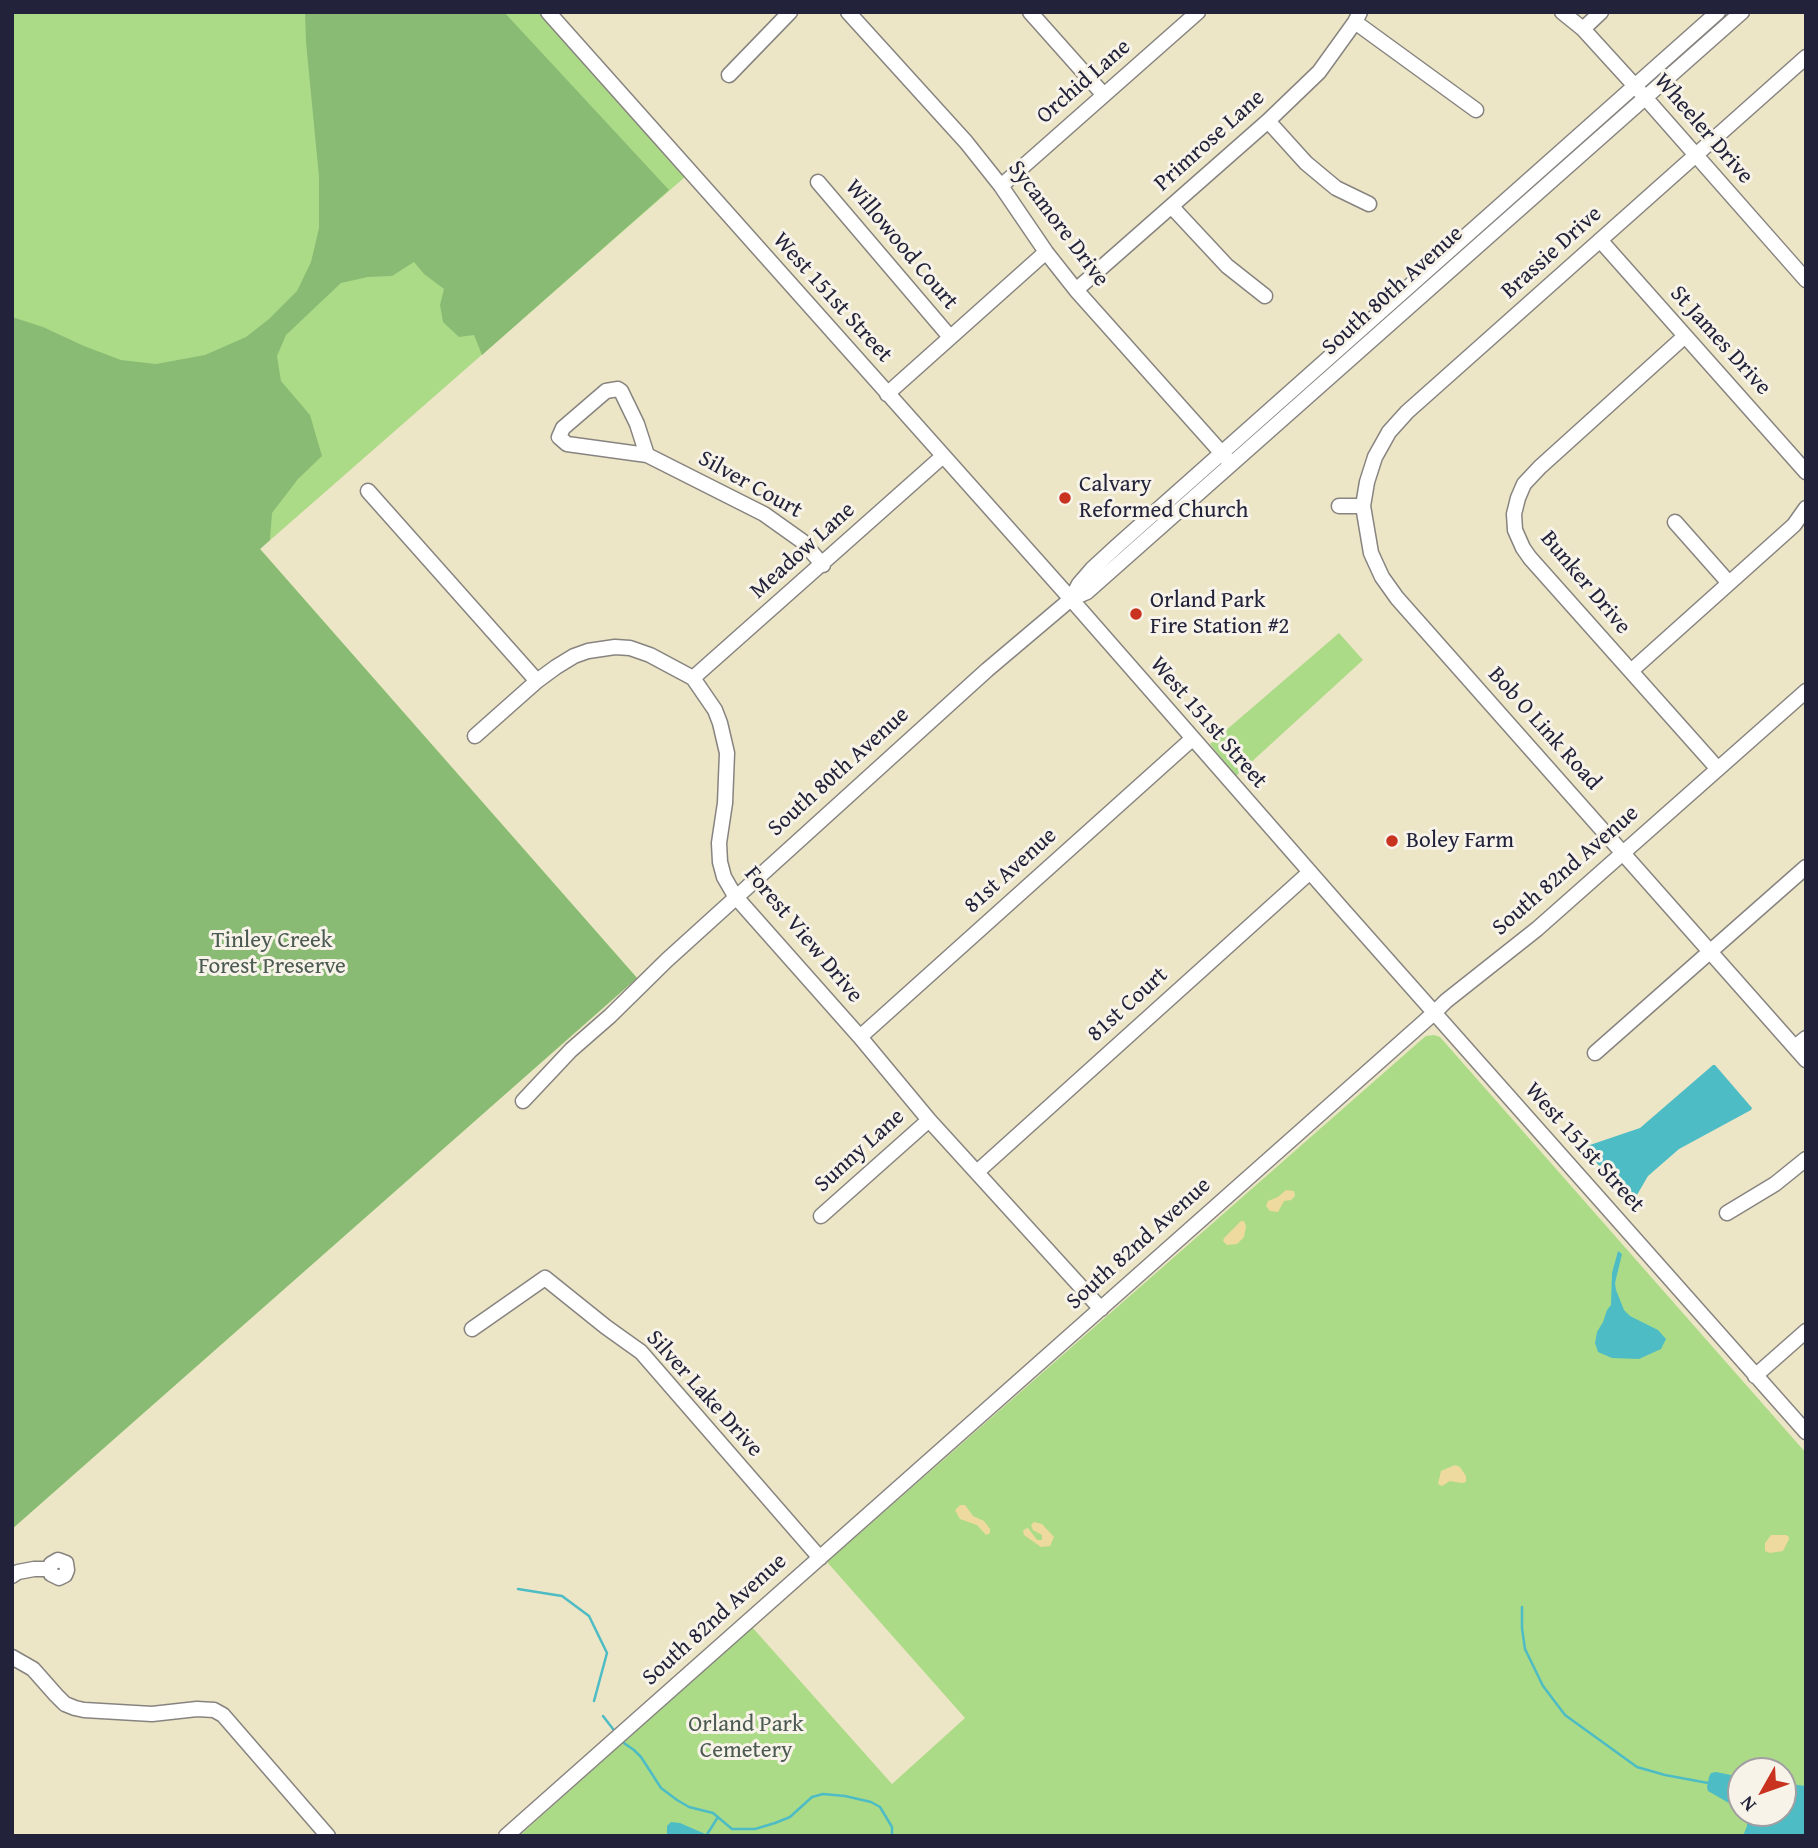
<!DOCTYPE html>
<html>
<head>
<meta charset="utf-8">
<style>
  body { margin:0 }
  #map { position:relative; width:1818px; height:1848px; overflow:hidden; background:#ece5c6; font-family:"Gentium Book Plus",serif }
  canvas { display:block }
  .frame { position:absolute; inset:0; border:14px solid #22223b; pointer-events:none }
  .north { position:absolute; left:1727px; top:1757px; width:70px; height:70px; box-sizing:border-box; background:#f7f3e8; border:2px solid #a29fa3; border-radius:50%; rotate:230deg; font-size:19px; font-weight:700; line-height:28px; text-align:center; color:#22223b }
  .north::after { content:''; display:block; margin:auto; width:24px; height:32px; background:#c8321e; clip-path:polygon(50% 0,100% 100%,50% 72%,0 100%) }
</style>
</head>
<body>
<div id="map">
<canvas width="1818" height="1848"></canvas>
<div class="frame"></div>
<div class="north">N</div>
</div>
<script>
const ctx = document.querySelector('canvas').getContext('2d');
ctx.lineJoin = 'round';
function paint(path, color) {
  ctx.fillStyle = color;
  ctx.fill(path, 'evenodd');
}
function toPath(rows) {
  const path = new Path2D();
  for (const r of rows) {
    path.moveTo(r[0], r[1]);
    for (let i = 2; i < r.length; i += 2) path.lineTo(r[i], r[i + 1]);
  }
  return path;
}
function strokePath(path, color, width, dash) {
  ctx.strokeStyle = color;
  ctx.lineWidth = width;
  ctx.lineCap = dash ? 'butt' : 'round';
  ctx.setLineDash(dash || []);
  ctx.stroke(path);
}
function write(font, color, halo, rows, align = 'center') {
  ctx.font = font + ' "Gentium Book Plus",serif';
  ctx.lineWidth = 6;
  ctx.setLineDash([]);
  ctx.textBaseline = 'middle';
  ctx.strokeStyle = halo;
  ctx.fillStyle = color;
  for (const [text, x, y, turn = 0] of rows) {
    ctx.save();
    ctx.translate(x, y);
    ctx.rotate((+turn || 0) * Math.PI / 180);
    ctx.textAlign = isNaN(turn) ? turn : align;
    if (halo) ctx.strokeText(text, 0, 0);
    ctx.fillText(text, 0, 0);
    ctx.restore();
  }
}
const green = toPath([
  [12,12,539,12,685,177,260,549,637,978,12,1529],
  [1339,633,1363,660,1236,776,1210,744],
  [1434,1035,1440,1037,1806,1453,1806,1836,519,1836,752,1627,892,1784,965,1718,827,1562,1420,1041,1426,1036],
  [1741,1771,1783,1771,1783,1813,1741,1813]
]);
const forest = toPath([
  [305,12,504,12,669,190,482,355,474,335,459,337,443,322,440,305,444,289,424,274,414,262,392,276,368,277,341,283,286,335,277,356,281,381,310,415,322,456,298,479,272,513,270,540,260,549,637,978,12,1529,12,317,43,327,84,346,121,360,156,364,205,355,246,337,269,319,297,291,311,262,319,228,319,177,306,42]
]);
const sand = toPath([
  [1286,1190,1294,1191,1295,1196,1291,1200,1284,1201,1278,1212,1270,1211,1266,1206,1268,1201,1278,1197],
  [1241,1221,1244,1221,1246,1226,1244,1237,1237,1244,1227,1245,1223,1241,1224,1238],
  [1455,1465,1460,1467,1466,1476,1466,1482,1462,1483,1450,1481,1442,1486,1438,1484,1441,1471],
  [960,1505,965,1505,973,1516,984,1521,990,1529,990,1533,986,1535,977,1525,960,1519,955,1510],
  [1034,1522,1042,1524,1054,1537,1050,1546,1041,1547,1024,1535,1023,1530,1028,1528,1037,1540,1042,1540,1042,1535,1033,1530,1031,1525],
  [1771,1535,1786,1535,1789,1537,1789,1539,1783,1551,1770,1553,1765,1551,1765,1543]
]);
const water = toPath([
  [1713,1065,1715,1065,1752,1108,1751,1110,1679,1149,1648,1176,1634,1200,1631,1201,1584,1149,1584,1147,1640,1128],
  [1618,1251,1622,1254,1615,1283,1616,1290,1624,1310,1630,1316,1658,1330,1666,1339,1661,1349,1639,1359,1612,1358,1598,1352,1595,1343,1597,1332,1603,1322,1607,1310,1611,1305,1612,1273],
  [1716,1772,1741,1777,1741,1810,1708,1791,1707,1787,1709,1777,1711,1773],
  [1783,1783,1806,1786,1806,1836,1743,1836,1747,1826,1747,1820,1744,1813,1783,1813],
  [671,1822,680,1823,710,1836,667,1836,667,1826]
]);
const stream = toPath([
  [518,1589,562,1596,589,1616,607,1653,594,1701],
  [1522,1607,1522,1628,1525,1649,1543,1686,1565,1715,1637,1767,1665,1775,1708,1783],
  [603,1716,613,1729],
  [621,1741,634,1750,641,1757,661,1788,677,1800,689,1807,713,1813,732,1829,755,1829,775,1823,790,1817,812,1797,823,1794,845,1796,871,1802,880,1807,892,1827,892,1836],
  [706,1836,718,1817]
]);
const minor = toPath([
  [548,12,1071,599,1345,912,1806,1432],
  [848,12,966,142,1001,186,1046,252,1076,290,1227,459],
  [1030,12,1103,94],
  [1562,12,1583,29,1635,86,1806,280],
  [1355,22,1476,110],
  [1583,29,1601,12],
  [1806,57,1407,412,1389,432,1375,457,1367,482,1363,506,1371,553,1382,577,1397,598,1806,1060],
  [729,75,790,12],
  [1268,121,1306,163,1336,188,1369,204],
  [818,182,950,337],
  [1001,186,1198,12],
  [1172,207,1227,266,1265,296],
  [1600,240,1806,472],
  [1076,290,1268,121,1319,72,1355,22,1360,12],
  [1685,336,1540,467,1524,484,1518,498,1514,514,1515,530,1523,548,1530,558,1718,769],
  [887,394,1046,252],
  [647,455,567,444,559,437,563,428,606,391,618,389,621,391,637,424,647,455,764,514,802,541,823,565],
  [368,491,537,681,556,667,574,656,588,651,615,647,630,648,650,655,693,678,715,710,720,723,727,753,725,803,719,843,720,862,724,877,735,896,860,1037,929,1120,1101,1309],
  [1339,506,1363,506],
  [1675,522,1729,583],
  [1071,599,1079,584,1092,569,1117,546,1718,12],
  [1631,671,1794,525,1806,508],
  [693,678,943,456],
  [475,736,537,681],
  [860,1037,1192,739],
  [1795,1047,1806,1038],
  [1595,1053,1806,867],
  [523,1101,571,1050,610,1016,667,960,987,670,1071,599,1087,592,1742,12],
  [977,1172,1310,872],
  [1727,1213,1775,1184,1806,1159],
  [821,1216,929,1120],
  [472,1329,545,1278,606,1327,641,1352,820,1558],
  [1755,1376,1806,1331],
  [12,1576,18,1572,34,1569,50,1569,51,1564,58,1560,66,1563,67,1570,65,1575,59,1578,51,1574,50,1569],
  [12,1657,33,1669,56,1695,65,1704,75,1708,84,1710,152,1714,197,1709,214,1710,223,1715,328,1836],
  [506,1836,1434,1013,1446,1001,1537,929,1806,691]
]);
const markers = [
  [1065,498,7,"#c8321e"],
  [1136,614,7,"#c8321e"],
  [1392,841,7,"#c8321e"]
];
const streetNames = [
  ["Orchid Lane",1084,82,-41],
  ["Wheeler Drive",1703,129,49],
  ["Primrose Lane",1210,141,-42],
  ["Sycamore Drive",1058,224,53],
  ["Willowood Court",901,245,50],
  ["Brassie Drive",1552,253,-42],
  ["South 80th Avenue",1393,291,-42],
  ["West 151st Street",832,298,48],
  ["St James Drive",1720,341,48],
  ["Silver Court",750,485,29],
  ["Meadow Lane",803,551,-42],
  ["Bunker Drive",1585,583,50],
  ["West 151st Street",1208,723,49],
  ["Bob O Link Road",1544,729,48],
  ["South 80th Avenue",839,772,-42],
  ["81st Avenue",1011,871,-42],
  ["South 82nd Avenue",1566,871,-41],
  ["Forest View Drive",803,935,50],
  ["81st Court",1128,1005,-42],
  ["West 151st Street",1584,1148,48],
  ["Sunny Lane",860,1151,-42],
  ["South 82nd Avenue",1139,1244,-42],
  ["Silver Lake Drive",704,1394,48],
  ["South 82nd Avenue",715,1620,-42]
];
const poiNames = [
  ["Calvary",1079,485],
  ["Reformed Church",1079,511],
  ["Orland Park",1150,601],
  ["Fire Station #2",1150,627],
  ["Boley Farm",1406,841]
];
const parkNames = [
  ["Tinley Creek",272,941],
  ["Forest Preserve",272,967],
  ["Orland Park",746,1725],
  ["Cemetery",746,1751]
];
paint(green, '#acdb88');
paint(forest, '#89bb74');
paint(sand, '#eeda9e');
paint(water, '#4dbcc4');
strokePath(stream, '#4dbcc4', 2.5);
strokePath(minor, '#878480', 17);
strokePath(minor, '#fff', 14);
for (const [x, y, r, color] of markers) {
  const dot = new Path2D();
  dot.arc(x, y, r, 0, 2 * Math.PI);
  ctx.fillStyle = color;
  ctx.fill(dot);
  strokePath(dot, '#f7f3e8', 2.5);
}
write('23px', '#22223b', '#f7f3e8', streetNames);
write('23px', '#22223b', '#f7f3e8', poiNames, 'left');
write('23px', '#4b5a52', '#f7f3e8', parkNames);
</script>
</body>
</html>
